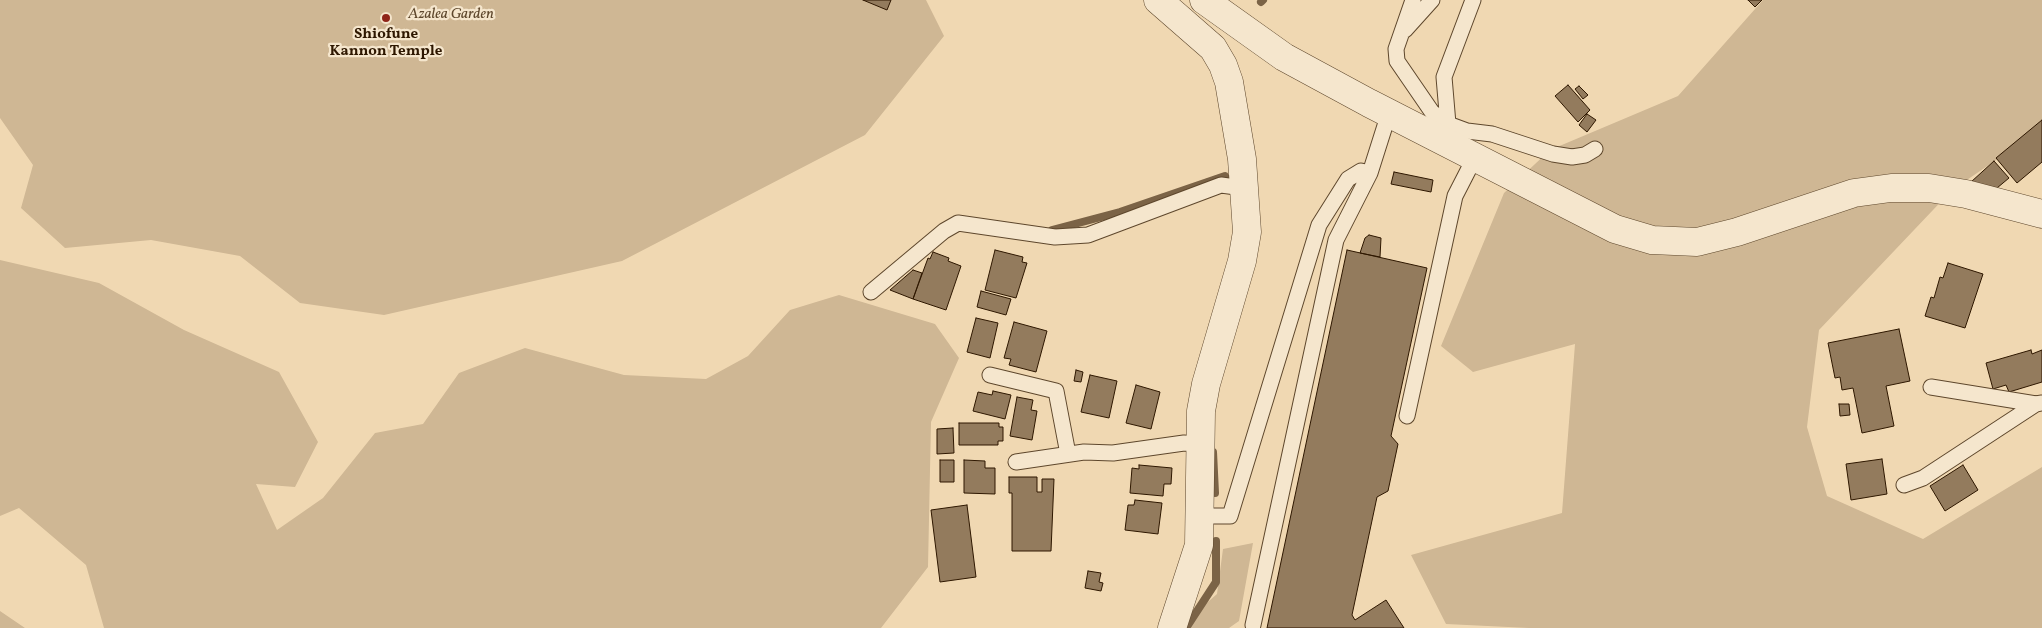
<!DOCTYPE html>
<html>
<head>
<meta charset="utf-8">
<style>
  body { margin:0 }
  canvas { display:block; background:#f0d8b2 }
</style>
</head>
<body>
<canvas width="2042" height="628"></canvas>
<script>
const ctx = document.querySelector('canvas').getContext('2d');
ctx.lineJoin = 'round';
function paint(path, color) {
  ctx.fillStyle = color;
  ctx.fill(path, 'evenodd');
}
function toPath(rows) {
  const path = new Path2D();
  for (const r of rows) {
    path.moveTo(r[0], r[1]);
    for (let i = 2; i < r.length; i += 2) path.lineTo(r[i], r[i + 1]);
  }
  return path;
}
function strokePath(path, color, width, dash) {
  ctx.strokeStyle = color;
  ctx.lineWidth = width;
  ctx.lineCap = dash ? 'butt' : 'round';
  ctx.setLineDash(dash || []);
  ctx.stroke(path);
}
function write(font, color, halo, rows, align = 'center') {
  ctx.font = font + ' Vollkorn,serif';
  ctx.lineWidth = 4.5;
  ctx.setLineDash([]);
  ctx.textBaseline = 'middle';
  ctx.strokeStyle = halo;
  ctx.fillStyle = color;
  for (const [text, x, y, turn = 0] of rows) {
    ctx.save();
    ctx.translate(x, y);
    ctx.rotate((+turn || 0) * Math.PI / 180);
    ctx.textAlign = isNaN(turn) ? turn : align;
    if (halo) ctx.strokeText(text, 0, 0);
    ctx.fillText(text, 0, 0);
    ctx.restore();
  }
}
const green = toPath([
  [0,0,926,0,944,36,865,135,622,261,384,315,300,303,240,256,151,240,65,248,21,208,33,165,0,118],
  [1763,0,2042,0,2042,129,1952,190,1819,330,1807,427,1827,496,1923,539,2042,467,2042,628,1529,628,1446,624,1411,555,1562,513,1575,344,1473,372,1441,346,1504,193,1550,150,1678,96],
  [0,260,99,283,184,330,279,372,318,442,295,487,256,484,277,530,323,498,375,433,423,424,459,373,525,348,624,375,706,379,748,356,790,310,839,295,935,324,959,358,931,422,928,567,881,628,104,628,86,565,19,508,0,516],
  [1253,543,1239,621,1229,628,1178,628,1217,594,1223,549],
  [0,611,25,628,0,628]
]);
const stream = toPath([
  [1261,2,1263,0],
  [1052,230,1120,212,1225,176],
  [1213,452,1215,493],
  [1186,628,1216,582,1216,541]
]);
const building = toPath([
  [863,0,891,0,887,10,863,0],
  [1748,0,1762,0,1755,7,1748,0],
  [1568,85,1590,110,1578,122,1555,96,1568,85],
  [1579,86,1588,95,1583,99,1575,89,1579,86],
  [1587,114,1596,120,1587,132,1579,125,1587,114],
  [2042,120,2042,162,2017,183,1996,158,2042,120],
  [1994,161,2009,178,1997,188,1971,182,1994,161],
  [1394,172,1433,180,1431,192,1391,184,1394,172],
  [1369,235,1381,238,1380,257,1360,253,1365,238,1369,235],
  [995,250,1023,257,1022,262,1027,263,1016,298,985,290,995,250],
  [1347,250,1427,268,1391,436,1398,444,1388,491,1377,497,1352,615,1355,620,1386,600,1404,628,1267,628,1347,250],
  [933,252,949,258,948,261,961,266,946,310,913,299,928,258,930,259,933,252],
  [1948,263,1983,274,1965,328,1925,316,1931,297,1934,298,1940,277,1943,278,1948,263],
  [913,270,922,273,913,299,890,290,913,270],
  [981,291,1011,299,1006,315,977,307,981,291],
  [976,318,998,323,990,358,967,352,976,318],
  [1014,322,1047,331,1036,372,1009,365,1011,359,1004,358,1014,322],
  [1899,329,1910,381,1886,386,1894,426,1862,433,1853,388,1842,390,1840,377,1835,378,1828,343,1899,329],
  [2031,350,2032,354,2042,350,2042,382,2009,392,2006,385,1993,389,1986,363,2031,350],
  [1076,370,1083,372,1081,382,1074,381,1076,370],
  [1090,375,1117,381,1109,418,1081,412,1090,375],
  [1136,385,1160,392,1151,429,1126,423,1136,385],
  [993,391,1011,395,1005,419,973,411,978,392,992,395,993,391],
  [1017,397,1033,400,1031,410,1037,411,1032,440,1010,436,1017,397],
  [1839,404,1849,404,1850,415,1840,416,1839,404],
  [959,423,999,423,999,427,1003,427,1003,441,998,441,998,445,959,445,959,423],
  [953,428,954,453,937,454,937,429,953,428],
  [1882,459,1887,494,1851,500,1846,464,1882,459],
  [940,460,954,460,954,482,940,482,940,460],
  [964,460,985,461,985,468,995,468,995,494,964,493,964,460],
  [1139,465,1172,468,1171,484,1164,484,1163,496,1130,493,1132,468,1139,469,1139,465],
  [1963,465,1978,490,1945,511,1930,486,1963,465],
  [1009,477,1037,477,1037,492,1042,492,1042,479,1054,479,1051,551,1012,551,1012,493,1009,493,1009,477],
  [1135,500,1162,503,1158,534,1125,530,1128,505,1134,505,1135,500],
  [967,505,976,577,940,582,931,510,967,505],
  [1088,571,1101,573,1099,582,1103,583,1101,591,1085,588,1088,571]
]);
const service = toPath([
  [1413,0,1396,49,1397,61,1432,112,1448,124,1445,131],
  [1473,0,1444,77,1448,124,1467,131,1492,134,1553,154,1572,157,1585,155,1595,149],
  [1405,30,1432,0],
  [871,292,944,231,958,223,1055,237,1088,235,1221,185,1244,188],
  [990,375,1056,391,1068,454],
  [1931,387,2036,404],
  [1407,416,1455,196,1475,157],
  [1016,462,1084,452,1113,453,1184,443,1201,444],
  [1904,485,1923,478,2036,404,2042,403],
  [1201,516,1230,516,1319,225,1348,179,1361,171,1370,173],
  [1253,625,1336,240,1370,173,1389,113]
]);
const minor = toPath([
  [1158,0,1213,48,1223,65,1229,82,1242,159,1247,232,1242,261,1206,384,1201,411,1199,545,1172,628],
  [1204,0,1284,57,1369,103,1615,229,1652,240,1697,242,1737,232,1854,193,1891,188,1929,188,1966,194,2042,214]
]);
const markers = [
  [386,18,5,"#8f2418"]
];
const parkNames = [
  ["Azalea Garden",451,15]
];
const poiNames = [
  ["Shiofune",386,35],
  ["Kannon Temple",386,52]
];
paint(green, '#cfb794');
strokePath(stream, '#7b6346', 8);
paint(building, '#937b5d');
strokePath(building, '#2e1700', 1);
strokePath(service, '#5e472c', 17);
strokePath(minor, '#5e472c', 29);
strokePath(service, '#f5e6cd', 15);
strokePath(minor, '#f5e6cd', 28);
for (const [x, y, r, color] of markers) {
  const dot = new Path2D();
  dot.arc(x, y, r, 0, 2 * Math.PI);
  ctx.fillStyle = color;
  ctx.fill(dot);
  strokePath(dot, '#f5e6cd', 2);
}
write('italic 15px', '#5e472c', '#f5e6cd', parkNames);
write('bold 15px', '#2e1700', '#f5e6cd', poiNames);
</script>
</body>
</html>
